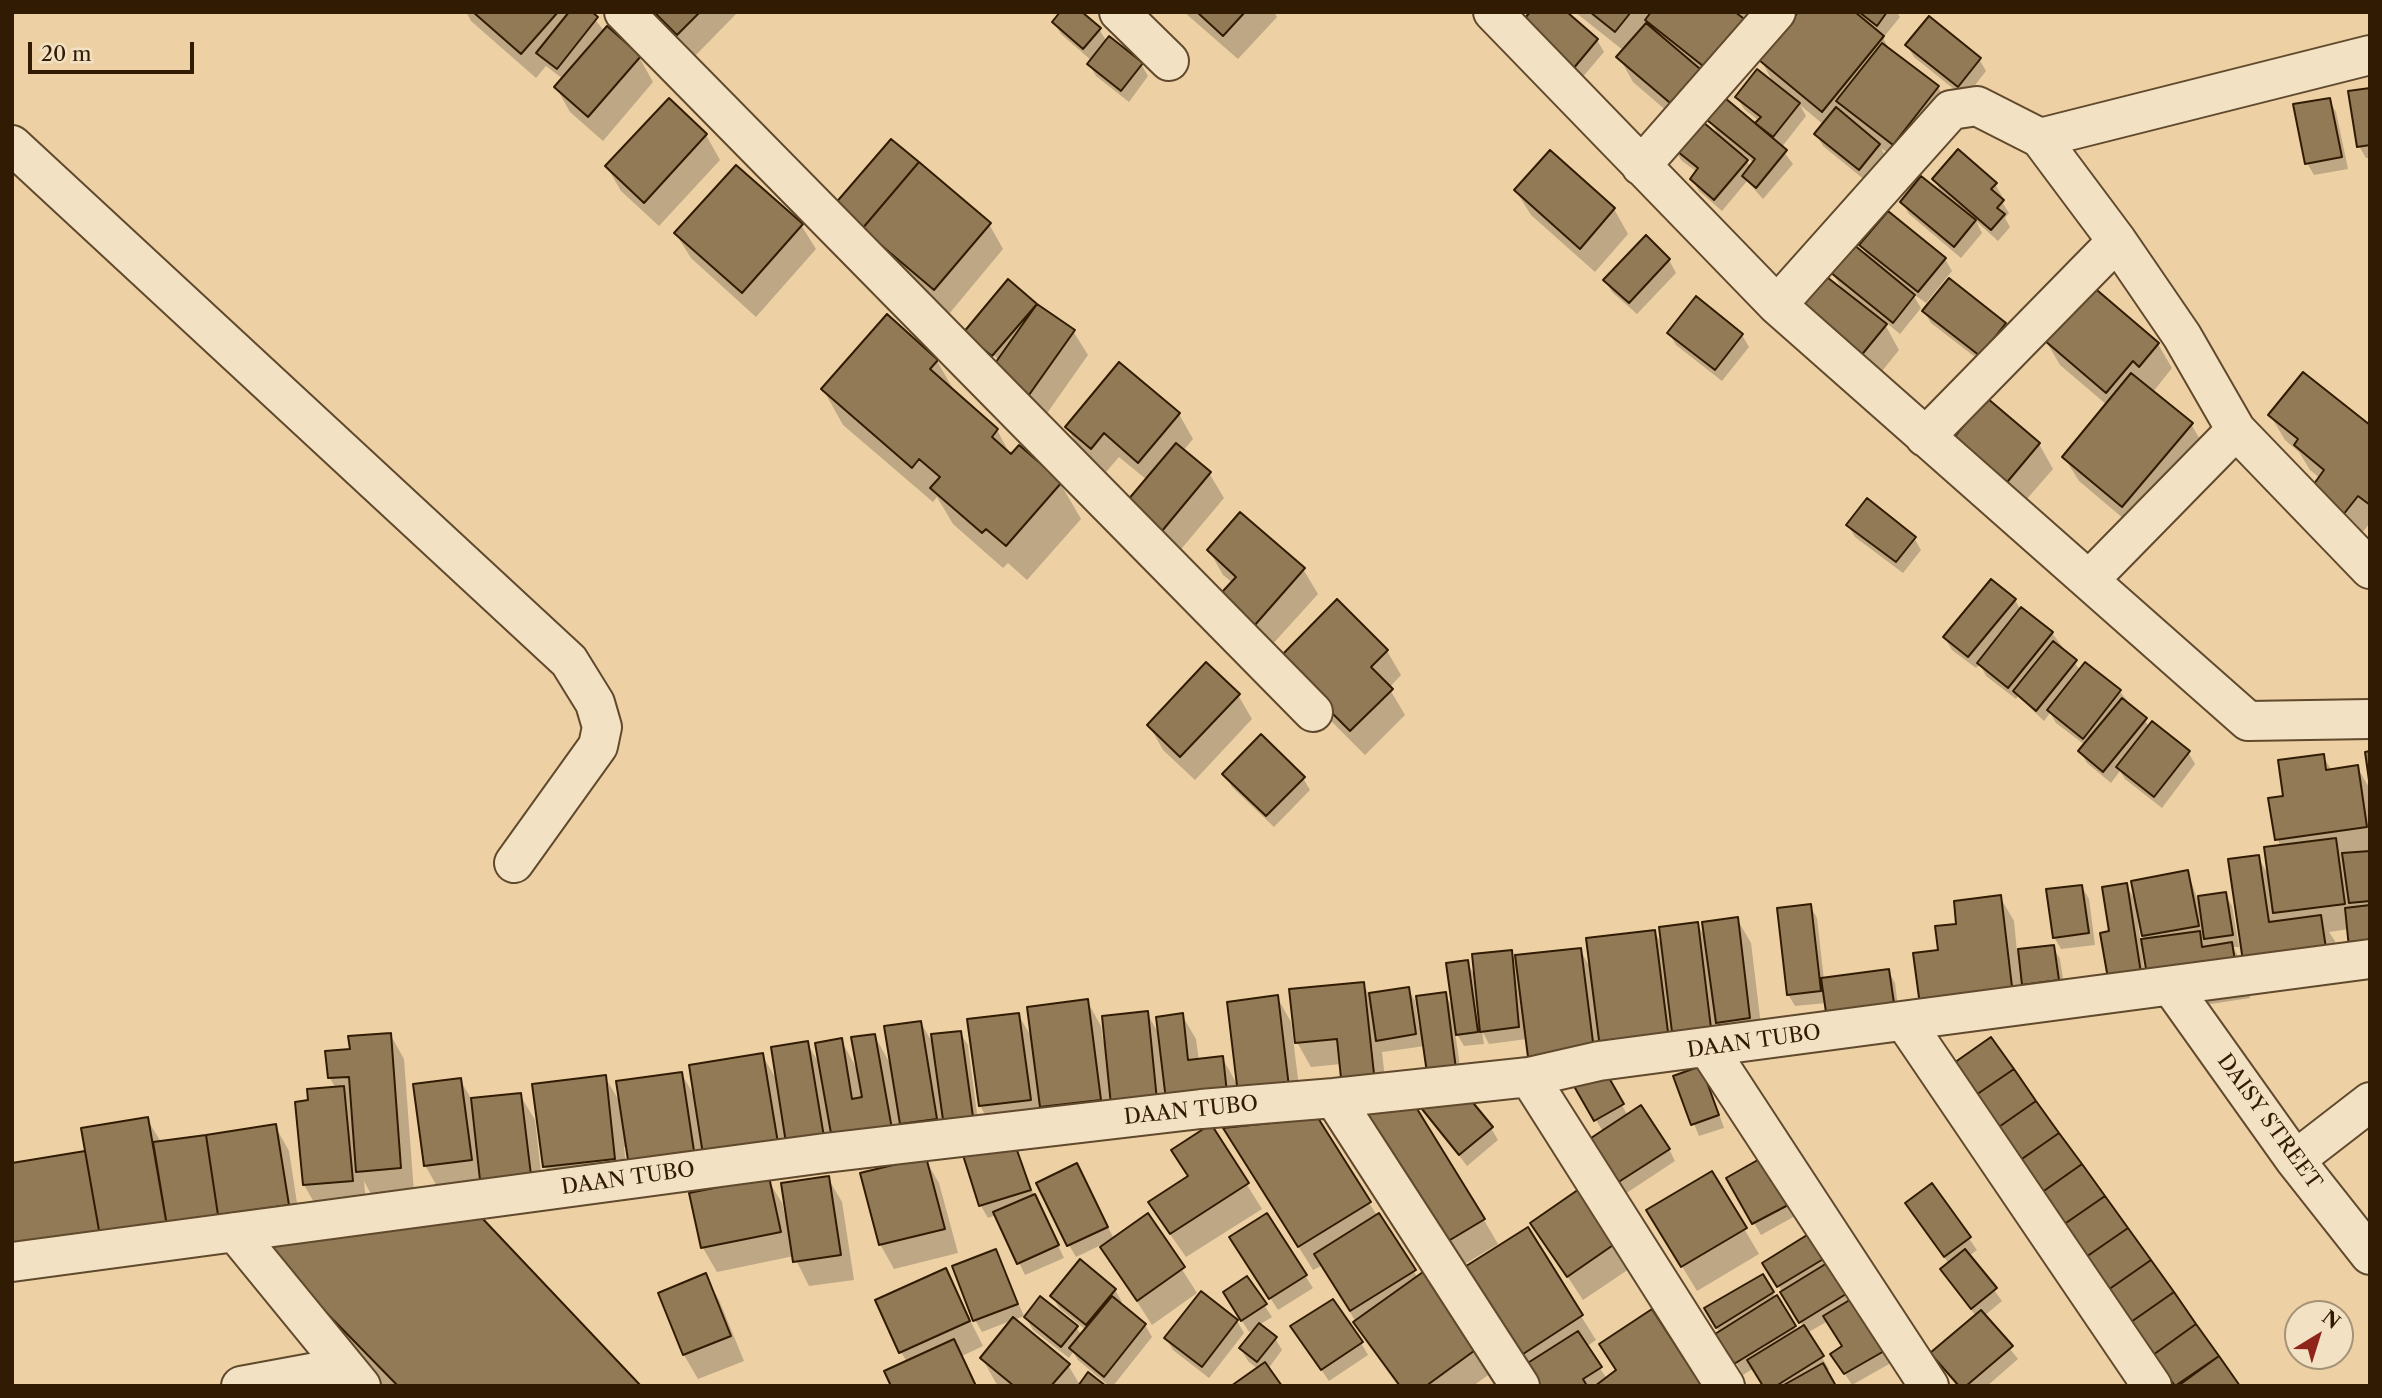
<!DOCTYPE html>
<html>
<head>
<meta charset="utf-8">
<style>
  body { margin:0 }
  #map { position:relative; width:2382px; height:1398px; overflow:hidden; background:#edd1a5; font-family:"Libre Caslon Text",serif }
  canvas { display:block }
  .frame { position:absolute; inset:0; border:14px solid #311c03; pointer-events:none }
  .north { position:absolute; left:2284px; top:1300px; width:70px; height:70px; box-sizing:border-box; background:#f3e1c4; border:2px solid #a59277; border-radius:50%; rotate:38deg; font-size:19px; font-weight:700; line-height:28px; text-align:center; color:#311c03 }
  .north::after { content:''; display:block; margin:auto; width:24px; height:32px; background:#8f2418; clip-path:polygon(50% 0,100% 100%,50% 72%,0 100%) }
  .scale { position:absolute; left:28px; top:42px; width:166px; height:32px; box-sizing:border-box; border:4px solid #311c03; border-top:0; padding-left:9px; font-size:21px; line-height:24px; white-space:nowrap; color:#311c03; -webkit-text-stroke:5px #f3e1c4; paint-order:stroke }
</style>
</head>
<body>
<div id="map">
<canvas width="2382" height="1398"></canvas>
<div class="frame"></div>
<div class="north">N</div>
<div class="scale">20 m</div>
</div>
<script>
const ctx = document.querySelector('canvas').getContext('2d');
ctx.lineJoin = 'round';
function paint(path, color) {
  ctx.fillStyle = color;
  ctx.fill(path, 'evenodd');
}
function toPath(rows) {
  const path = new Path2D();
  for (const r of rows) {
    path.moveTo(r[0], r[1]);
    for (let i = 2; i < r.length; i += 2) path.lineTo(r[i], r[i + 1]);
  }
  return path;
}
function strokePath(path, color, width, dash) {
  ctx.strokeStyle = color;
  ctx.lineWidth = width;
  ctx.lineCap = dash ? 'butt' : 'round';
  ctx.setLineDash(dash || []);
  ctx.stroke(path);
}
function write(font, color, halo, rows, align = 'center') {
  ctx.font = font + ' "Libre Caslon Text",serif';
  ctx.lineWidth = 5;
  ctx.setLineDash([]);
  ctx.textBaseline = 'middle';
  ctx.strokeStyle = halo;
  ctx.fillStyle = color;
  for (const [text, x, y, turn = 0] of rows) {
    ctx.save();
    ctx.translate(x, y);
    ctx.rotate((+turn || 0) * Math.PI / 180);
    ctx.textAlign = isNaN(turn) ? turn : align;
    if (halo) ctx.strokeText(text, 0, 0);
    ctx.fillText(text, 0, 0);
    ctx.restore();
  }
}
const shadow = toPath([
  [466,12,589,12,605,32,639,57,653,82,603,141,570,112,556,87,563,79,546,66,536,78,471,21],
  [650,12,738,12,692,59],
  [1184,12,1274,12,1277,17,1238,59],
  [1533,12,1597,40,1604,52,1581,79],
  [1575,12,1775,12,1781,29,1800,12,1897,12,1900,17,1883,38,1891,52,1938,87,1952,112,1908,169,1881,148,1886,157,1866,181,1823,146,1816,134,1824,125,1800,105,1806,116,1781,148,1793,164,1763,199,1747,181,1722,211,1699,191,1692,179,1697,172,1681,160,1674,147,1689,130,1633,82,1619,57,1624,51],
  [1771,48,1761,60,1775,86,1737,97,1744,109,1759,121,1755,126,1710,120,1720,138,1700,122],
  [1743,154,1754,163,1751,168,1743,155],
  [1054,22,1099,29,1107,42,1141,64,1148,76,1129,102,1096,76,1089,64,1092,61,1061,34],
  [1907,45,1979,59,1986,71,1965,98,1914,57],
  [2370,90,2370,158,2366,158,2359,146],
  [2329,100,2336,112,2348,169,2314,175,2307,163],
  [669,101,706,135,720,160,659,226,621,191,607,167],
  [1550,153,1614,209,1628,234,1595,272,1531,215,1516,191],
  [1934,180,1995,184,2002,196,2000,199,2009,213,2005,218,2010,227,1998,241,1976,221,1982,233,1961,258,1909,214,1902,202,1943,195],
  [989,224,1003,249,949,314,879,254,871,242],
  [801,225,816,249,756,317,691,258,676,234],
  [1646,238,1669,260,1676,273,1637,314,1612,292,1605,280],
  [1861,245,1945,259,1952,271,1926,303,1912,293,1921,308,1900,334,1882,319,1899,350,1870,386,1844,292,1832,272,1869,259],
  [1008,281,1073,331,1088,355,1038,426,1002,401,988,376,996,365,972,345,965,333],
  [973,338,1000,361,998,363,973,343],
  [1924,311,2004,325,2011,337,1988,367,1931,323],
  [1669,333,1742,335,1749,347,1722,381,1676,345],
  [2046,341,2158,344,2172,368,2153,392,2191,424,2205,448,2137,530,2079,481,2064,457,2107,405,2060,365],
  [937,361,956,394,997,430,1011,456,1060,483,1081,519,1027,580,1008,563,1003,568,953,524,937,497,933,502,843,425,823,389],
  [1119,364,1179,414,1193,439,1183,451,1209,473,1224,498,1172,560,1138,532,1147,480,1119,457,1106,472,1081,452,1067,427],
  [2270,415,2370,428,2370,523,2358,538,2320,478,2310,470,2299,452,2285,440],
  [2039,444,2053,469,2012,516,1961,473],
  [1848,525,1914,538,1921,550,1903,573,1855,537],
  [1209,550,1303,569,1318,594,1261,657,1233,583,1223,575],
  [2015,600,2020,609,2052,633,2080,670,2085,664,2120,692,2150,727,2188,752,2195,764,2162,808,2125,779,2120,771,2111,783,2087,763,2080,751,2085,745,2056,723,2050,713,2044,721,2018,696,2016,699,1986,676,1980,664,1976,668,1952,650,1945,638],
  [1387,651,1401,675,1389,688,1405,715,1365,755,1294,684],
  [1238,695,1252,719,1195,780,1163,750,1149,725],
  [2323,756,2332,771,2357,767,2370,789,2370,959,2349,929,2329,932,2335,941,2340,980,2260,992,2258,857,2270,878,2280,847,2270,799,2285,797],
  [1225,774,1303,778,1310,790,1274,827,1232,787],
  [2188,872,2197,898,2225,894,2232,906,2239,947,2233,947,2245,968,2250,998,2165,1011,2150,986,2143,935],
  [2126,885,2135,900,2148,998,2111,932],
  [2082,887,2089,899,2095,945,2061,949,2054,937],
  [2000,897,2014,921,2017,951,2053,947,2060,959,2065,992,2031,997,2021,980,2026,1019,1940,952,1958,925],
  [1810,906,1817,918,1824,980,1888,971,1895,983,1900,1022,1826,1003,1795,1006,1788,994],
  [1737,919,1751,943,1763,1042,1605,1075,1628,1116,1669,1149,1675,1161,1625,1194,1597,1153,1603,1132,1574,1081,1544,1082,1530,1057,1527,1039,1489,1044,1482,1031,1484,1044,1464,1046,1455,1031,1462,1081,1425,1046,1382,1052,1387,1098,1357,1102,1341,1064,1311,1067,1294,1037,1363,984,1369,995,1408,989,1415,1001,1419,1027,1422,1027,1445,994,1454,1010,1467,962,1476,978,1511,952,1518,965,1580,950,1591,969,1654,931,1664,948,1698,924,1706,940],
  [1277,997,1291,1022,1302,1111,1254,1118,1236,1087,1240,1117,1056,1131,1041,1106,1044,1124,995,1130,980,1106,969,1020,1018,1014,1033,1040,1087,1001,1101,1026,1103,1041,1147,1013,1160,1036,1182,1015,1196,1039,1199,1061,1222,1057,1239,1088],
  [921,1023,935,1047,960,1033,968,1045,980,1136,916,1148,900,1121,905,1154,767,1178,782,1203,785,1216,828,1178,842,1202,854,1280,809,1286,794,1256,717,1272,703,1248,691,1194,728,1187,629,1160,627,1147,624,1147,628,1183,559,1191,545,1166,605,1077,621,1104,681,1073,695,1097,762,1055,778,1082,807,1043,820,1065,841,1040,858,1071,874,1035,892,1067],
  [390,1034,404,1059,414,1193,372,1196,364,1181,366,1205,318,1209,304,1185,310,1102,336,1089,330,1078,352,1050],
  [1990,1040,2238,1386,2175,1386],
  [1675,1077,1707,1080,1724,1128,1699,1136],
  [460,1080,472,1100,520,1095,535,1120,544,1199,439,1190,425,1165],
  [1421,1105,1491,1128,1498,1140,1467,1166],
  [1361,1116,1484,1220,1498,1244,1455,1270],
  [147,1119,161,1142,275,1126,289,1151,301,1229,19,1277,12,1165,87,1153],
  [1211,1127,1262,1209,1186,1257,1165,1227],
  [1012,1138,1034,1195,1064,1258,1025,1275,996,1215,988,1218,981,1206,965,1153],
  [1240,1153,1369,1203,1418,1278,1423,1274,1491,1373,1473,1386,1398,1386,1370,1347,1323,1265,1313,1270],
  [925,1159,939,1183,958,1253,894,1269,880,1244],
  [1762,1159,1795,1216,1761,1235,1728,1179],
  [1711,1173,1759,1254,1697,1291,1663,1235],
  [1083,1177,1114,1239,1148,1216,1197,1293,1152,1325,1101,1245,1076,1257,1069,1245],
  [1931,1185,1977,1250,1969,1256,2002,1301,1984,1316,2018,1359,1987,1386,1957,1386,1932,1353,1976,1316,1949,1281,1942,1269,1949,1264,1907,1203],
  [1581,1190,1632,1267,1583,1300,1532,1223],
  [1267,1216,1313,1288,1278,1310,1239,1249],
  [1527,1230,1596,1340,1586,1347,1607,1379,1700,1386,1537,1386,1480,1293],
  [1814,1233,1891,1363,1852,1385,1840,1366,1844,1347,1828,1321,1807,1333,1829,1369,1826,1371,1834,1386,1764,1386,1754,1368,1743,1375,1713,1321,1762,1276,1797,1331,1803,1327,1765,1263],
  [995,1251,1024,1316,1014,1320,1068,1365,1080,1385,1103,1386,1000,1386,996,1383,982,1358,1013,1320,982,1332,975,1320],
  [945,1270,983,1346,962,1356,977,1386,893,1386,907,1362,901,1352],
  [705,1275,719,1300,744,1361,698,1379,684,1355,660,1294],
  [1247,1279,1272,1317,1259,1325,1275,1338,1282,1350,1268,1369,1258,1369,1248,1361,1241,1349,1258,1327,1249,1332,1232,1305],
  [1115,1290,1122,1302,1119,1304,1145,1325,1152,1337,1113,1386,1109,1386,1078,1360,1073,1352,1069,1358,1033,1330,1026,1318,1076,1327,1082,1336,1086,1330,1059,1308,1052,1296],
  [288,1291,638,1386,382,1386],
  [1237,1321,1244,1333,1209,1378,1173,1350,1166,1338],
  [1300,1339,1361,1343,1368,1355,1329,1381]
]);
const building = toPath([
  [473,12,558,12,521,54,473,12],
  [569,12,592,12,598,17,557,69,536,53,569,12],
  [654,12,700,12,677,35,654,12],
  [1060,12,1082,12,1101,28,1083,49,1052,22,1060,12],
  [1197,12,1245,12,1223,36,1197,12],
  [1530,12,1567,12,1598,39,1573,69,1521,23,1530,12],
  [1590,12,1631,12,1615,32,1590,12],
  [1651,12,1735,12,1747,21,1708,70,1645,20,1651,12],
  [1798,12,1855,12,1884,36,1822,112,1759,60,1798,12],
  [1859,12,1887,12,1877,26,1859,12],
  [1929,16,1981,58,1958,87,1905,45,1929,16],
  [1646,23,1706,74,1676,108,1616,57,1646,23],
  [607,26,641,56,588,117,554,87,607,26],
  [1109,36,1143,63,1121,91,1087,64,1109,36],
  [1882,43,1939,86,1893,145,1836,101,1882,43],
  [1757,69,1800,103,1773,137,1755,123,1761,117,1735,97,1757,69],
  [2370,88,2370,145,2357,147,2348,91,2370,88],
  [669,98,707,134,644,203,605,166,669,98],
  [1725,98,1787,150,1756,188,1742,176,1755,159,1707,120,1725,98],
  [2330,98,2342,157,2305,164,2293,104,2330,98],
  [1836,107,1880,144,1859,170,1814,134,1836,107],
  [1697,117,1748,160,1714,200,1690,179,1698,168,1672,147,1697,117],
  [891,139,919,162,862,229,834,205,891,139],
  [1958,149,1997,183,1991,189,2004,200,1997,208,2005,214,1991,230,1932,179,1958,149],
  [1550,150,1615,208,1580,249,1514,190,1550,150],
  [919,162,991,223,934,290,862,229,919,162],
  [736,165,803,224,742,293,674,233,736,165],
  [1921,176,1976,220,1954,247,1900,202,1921,176],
  [1888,211,1946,258,1918,292,1859,245,1888,211],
  [1646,235,1670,259,1629,303,1603,280,1646,235],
  [1853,244,1915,295,1893,323,1830,272,1853,244],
  [1823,274,1887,324,1855,363,1793,313,1823,274],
  [1949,278,2006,323,1980,356,1922,311,1949,278],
  [1008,279,1037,304,992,356,963,333,1008,279],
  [2091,285,2159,343,2139,367,2133,361,2106,393,2044,340,2091,285],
  [1696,296,1743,334,1715,370,1667,333,1696,296],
  [1037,304,1075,330,1024,402,986,376,1037,304],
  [887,314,938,360,930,369,998,429,992,437,1011,454,1019,445,1062,482,1006,546,986,529,982,533,930,488,940,477,919,459,912,468,821,389,887,314],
  [1119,362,1180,413,1138,463,1104,433,1091,449,1065,427,1119,362],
  [2303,372,2370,425,2370,505,2358,496,2343,515,2311,488,2324,470,2294,445,2298,439,2268,415,2303,372],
  [2131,373,2193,423,2122,507,2062,457,2131,373],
  [1987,398,2040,443,1998,493,1945,448,1987,398],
  [1176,443,1211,472,1157,537,1122,507,1176,443],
  [1867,498,1916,537,1896,562,1846,525,1867,498],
  [1240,512,1305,568,1247,634,1212,603,1236,577,1207,550,1240,512],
  [1991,579,2016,599,1968,657,1943,637,1991,579],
  [1337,599,1388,650,1371,667,1393,689,1350,731,1278,659,1337,599],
  [2021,607,2053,632,2008,688,1977,663,2021,607],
  [2053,641,2077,660,2036,711,2013,691,2053,641],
  [1206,662,1240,694,1180,757,1147,725,1206,662],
  [2085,662,2121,690,2083,739,2047,710,2085,662],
  [2122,698,2147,718,2103,772,2078,751,2122,698],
  [2152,721,2190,751,2154,797,2116,767,2152,721],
  [1261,734,1305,777,1266,816,1222,774,1261,734],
  [2370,751,2370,787,2365,752,2370,751],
  [2324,754,2326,770,2358,765,2367,827,2275,840,2268,798,2283,796,2278,760,2324,754],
  [2336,838,2345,904,2273,913,2264,847,2336,838],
  [2370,851,2370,901,2349,903,2342,853,2370,851],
  [2259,855,2269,922,2321,915,2327,955,2244,968,2228,859,2259,855],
  [2188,870,2199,926,2142,936,2131,881,2188,870],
  [2127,883,2143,986,2110,990,2100,933,2109,931,2102,887,2127,883],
  [2082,885,2089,933,2053,938,2046,889,2082,885],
  [2226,892,2233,935,2204,939,2198,896,2226,892],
  [2001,895,2013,995,1920,1005,1913,953,1938,950,1935,926,1956,924,1954,901,2001,895],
  [1811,904,1821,991,1787,995,1777,908,1811,904],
  [2370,905,2370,946,2349,948,2345,908,2370,905],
  [1738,917,1750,1018,1716,1023,1702,922,1738,917],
  [1698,922,1711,1028,1672,1032,1659,927,1698,922],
  [1655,930,1669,1040,1600,1048,1586,938,1655,930],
  [2200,931,2202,947,2232,942,2237,974,2149,987,2141,939,2200,931],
  [2054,945,2059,980,2022,985,2018,949,2054,945],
  [1581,948,1594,1050,1528,1057,1515,955,1581,948],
  [1512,950,1519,1027,1480,1032,1472,954,1512,950],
  [1468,960,1478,1032,1456,1035,1446,963,1468,960],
  [1889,969,1895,1010,1827,1019,1821,978,1889,969],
  [1364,982,1374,1074,1341,1078,1337,1039,1295,1043,1289,989,1364,982],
  [1409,987,1416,1034,1376,1041,1369,993,1409,987],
  [1446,992,1456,1069,1427,1073,1416,996,1446,992],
  [1278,995,1289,1087,1238,1094,1227,1002,1278,995],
  [1088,999,1101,1100,1040,1107,1027,1007,1088,999],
  [1148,1011,1157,1100,1111,1105,1102,1016,1148,1011],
  [1019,1013,1031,1100,979,1106,967,1019,1019,1013],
  [1183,1013,1188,1060,1223,1056,1227,1093,1166,1100,1156,1017,1183,1013],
  [921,1021,937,1119,900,1124,884,1026,921,1021],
  [961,1031,974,1124,944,1127,931,1034,961,1031],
  [391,1033,401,1168,356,1172,349,1077,328,1078,325,1051,350,1049,348,1036,391,1033],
  [875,1034,892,1129,832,1139,815,1043,842,1038,852,1099,862,1097,851,1037,875,1034],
  [1991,1037,2014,1069,1973,1097,1951,1065,1991,1037],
  [808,1041,824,1137,786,1143,771,1047,808,1041],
  [763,1053,779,1149,704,1161,689,1065,763,1053],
  [1601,1064,1624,1104,1594,1121,1571,1081,1601,1064],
  [1701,1066,1719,1115,1691,1125,1673,1076,1701,1066],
  [2014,1069,2036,1101,1996,1129,1973,1097,2014,1069],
  [682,1072,694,1151,628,1160,616,1081,682,1072],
  [606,1075,615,1159,543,1167,532,1084,606,1075],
  [461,1078,472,1160,424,1166,413,1084,461,1078],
  [344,1086,353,1181,303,1185,295,1102,308,1100,307,1089,344,1086],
  [521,1093,531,1175,480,1180,471,1098,521,1093],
  [1465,1093,1493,1127,1459,1155,1418,1104,1465,1093],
  [2036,1101,2059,1133,2019,1161,1996,1129,2036,1101],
  [1414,1104,1485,1219,1440,1246,1358,1114,1414,1104],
  [1641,1105,1670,1149,1617,1183,1588,1140,1641,1105],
  [148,1117,167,1226,100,1236,81,1128,148,1117],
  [1318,1118,1371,1202,1298,1247,1223,1128,1318,1118],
  [276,1124,289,1205,218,1215,206,1135,276,1124],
  [1211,1124,1249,1183,1170,1234,1148,1202,1188,1176,1171,1150,1211,1124],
  [2059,1133,2082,1164,2041,1193,2019,1161,2059,1133],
  [206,1135,218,1215,167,1226,153,1142,206,1135],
  [1012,1136,1031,1190,979,1206,962,1152,1012,1136],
  [85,1151,100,1236,12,1251,12,1163,85,1151],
  [926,1157,945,1229,879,1245,860,1173,926,1157],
  [1763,1157,1790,1204,1752,1224,1726,1178,1763,1157],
  [1077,1163,1108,1227,1067,1246,1036,1183,1077,1163],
  [2082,1164,2105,1196,2063,1225,2041,1193,2082,1164],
  [1712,1171,1747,1228,1681,1267,1646,1210,1712,1171],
  [829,1176,841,1255,793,1262,781,1183,829,1176],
  [769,1177,781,1232,701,1248,689,1193,769,1177],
  [1932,1183,1971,1237,1944,1257,1905,1203,1932,1183],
  [1582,1187,1619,1241,1567,1277,1530,1223,1582,1187],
  [1035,1194,1059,1245,1017,1264,993,1212,1035,1194],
  [2105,1196,2128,1228,2086,1257,2063,1225,2105,1196],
  [1148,1213,1185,1267,1137,1301,1100,1247,1148,1213],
  [1267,1213,1307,1275,1269,1299,1229,1237,1267,1213],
  [1379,1213,1416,1270,1350,1311,1314,1254,1379,1213],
  [482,1218,641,1386,398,1386,261,1246,482,1218],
  [1528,1227,1583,1315,1520,1356,1463,1268,1528,1227],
  [2128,1228,2151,1260,2108,1290,2086,1257,2128,1228],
  [1815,1230,1830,1255,1777,1287,1762,1263,1815,1230],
  [996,1249,1018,1304,973,1321,952,1266,996,1249],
  [1965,1249,1997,1288,1971,1309,1940,1269,1965,1249],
  [1080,1259,1116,1289,1086,1325,1050,1296,1080,1259],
  [1832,1260,1851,1291,1799,1323,1780,1292,1832,1260],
  [2151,1260,2174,1292,2131,1322,2108,1290,2151,1260],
  [946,1268,970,1321,899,1353,875,1300,946,1268],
  [1423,1272,1478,1348,1426,1386,1400,1386,1353,1322,1423,1272],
  [706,1273,731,1336,683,1355,658,1293,706,1273],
  [1763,1274,1774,1292,1716,1328,1704,1308,1763,1274],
  [1247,1276,1267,1304,1241,1321,1223,1292,1247,1276],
  [1201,1291,1238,1320,1202,1367,1164,1338,1201,1291],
  [2174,1292,2196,1324,2153,1355,2131,1322,2174,1292],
  [1777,1295,1796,1326,1734,1364,1715,1334,1777,1295],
  [1040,1296,1078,1326,1061,1347,1024,1317,1040,1296],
  [1112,1296,1146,1324,1104,1377,1069,1348,1112,1296],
  [1853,1298,1886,1350,1844,1374,1830,1354,1842,1346,1823,1316,1853,1298],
  [1333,1299,1363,1342,1321,1370,1290,1326,1333,1299],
  [1652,1309,1702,1386,1595,1386,1616,1370,1599,1344,1652,1309],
  [1981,1310,2013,1346,1966,1386,1959,1386,1930,1353,1981,1310],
  [1013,1317,1070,1364,1051,1386,1014,1386,980,1358,1013,1317],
  [1259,1323,1277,1337,1257,1362,1239,1348,1259,1323],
  [2196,1324,2219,1356,2175,1386,2153,1355,2196,1324],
  [1804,1325,1824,1356,1776,1386,1763,1386,1747,1360,1804,1325],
  [1578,1331,1602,1367,1583,1379,1587,1386,1537,1386,1523,1366,1578,1331],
  [954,1339,976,1386,891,1386,884,1371,954,1339],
  [2219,1356,2240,1386,2178,1386,2219,1356],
  [1265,1362,1282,1386,1231,1386,1265,1362],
  [1823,1363,1836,1386,1782,1386,1823,1363],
  [1088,1372,1106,1386,1078,1386,1088,1372]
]);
const minor = toPath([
  [624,12,1313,712],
  [1119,12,1169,61],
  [1493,12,1777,305,2248,721,2370,719],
  [2040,138,2370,55],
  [12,145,569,661,595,703,602,727,598,746,514,863],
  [1641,166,1776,12],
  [1777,305,1951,110,1977,106,2040,138,2117,241,2182,336,2236,430,2370,569],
  [1925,437,2117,241],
  [2089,580,2236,430],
  [2171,986,2295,1160,2370,1255],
  [1905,1022,2152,1386],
  [1708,1048,1929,1386],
  [1529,1077,1725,1386],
  [1334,1098,1520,1386],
  [2295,1160,2370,1102],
  [235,1232,361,1386],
  [12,1262,825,1153,1201,1109,1334,1098,1529,1077,1599,1061,2370,959],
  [241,1386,344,1367]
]);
const streetNames = [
  ["DAAN TUBO",1754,1042,-8],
  ["DAAN TUBO",1191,1111,-6],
  ["DAISY STREET",2269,1122,54],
  ["DAAN TUBO",628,1179,-8]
];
paint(shadow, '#0003');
paint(building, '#937a57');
strokePath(building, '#311c03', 2);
strokePath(minor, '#60492c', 42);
strokePath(minor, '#f3e1c4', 38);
write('21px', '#311c03', '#f3e1c4', streetNames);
</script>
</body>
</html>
